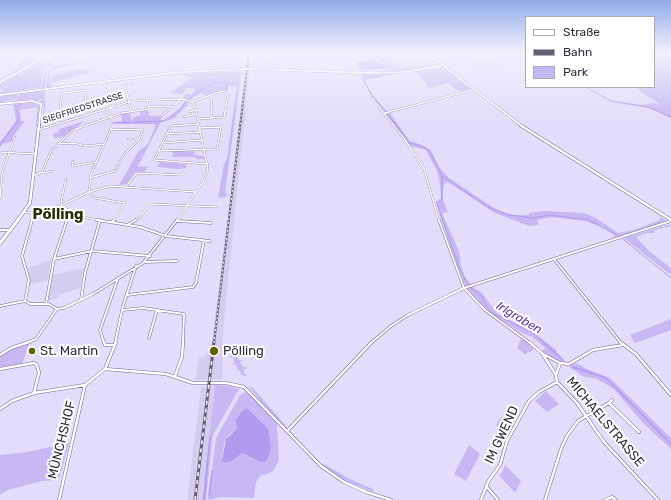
<!DOCTYPE html>
<html>
<head>
<meta charset="utf-8">
<style>
  body { margin:0 }
  #map { position:relative; width:671px; height:500px; overflow:hidden; background:#e3ddfb; font-family:Rubik,sans-serif }
  canvas { display:block }
  .legend { position:absolute; left:525px; top:16px; width:130px; height:72px; box-sizing:border-box; background:#fff; border:1px solid #adabb2; margin:0; padding:5px 7px; list-style:none; font-size:12px; color:#312c3f }
  .legend li { display:flex; align-items:center; gap:8px; height:20px }
  .legend b { width:20px; border:1px solid #adabb2 }
</style>
</head>
<body>
<div id="map">
<canvas width="671" height="500"></canvas>
<ul class="legend">
<li><b style="height:5px;background:#fff"></b>Straße</li>
<li><b style="height:5px;background:#645f75"></b>Bahn</li>
<li><b style="height:11px;background:#c6b8f3"></b>Park</li>
</ul>
</div>
<script>
const ctx = document.querySelector('canvas').getContext('2d');
ctx.lineJoin = 'round';
function paint(path, color) {
  ctx.fillStyle = color;
  ctx.fill(path, 'evenodd');
}
function toPath(rows) {
  const path = new Path2D();
  for (const r of rows) {
    path.moveTo(r[0], r[1]);
    for (let i = 2; i < r.length; i += 2) path.lineTo(r[i], r[i + 1]);
  }
  return path;
}
function strokePath(path, color, width, dash) {
  ctx.strokeStyle = color;
  ctx.lineWidth = width;
  ctx.lineCap = dash ? 'butt' : 'round';
  ctx.setLineDash(dash || []);
  ctx.stroke(path);
}
function write(font, color, halo, rows, align = 'center') {
  ctx.font = font + ' Rubik,sans-serif';
  ctx.lineWidth = 4;
  ctx.setLineDash([]);
  ctx.textBaseline = 'middle';
  ctx.strokeStyle = halo;
  ctx.fillStyle = color;
  for (const [text, x, y, turn = 0] of rows) {
    ctx.save();
    ctx.translate(x, y);
    ctx.rotate((+turn || 0) * Math.PI / 180);
    ctx.textAlign = isNaN(turn) ? turn : align;
    if (halo) ctx.strokeText(text, 0, 0);
    ctx.fillText(text, 0, 0);
    ctx.restore();
  }
}
const built = toPath([
  [51,53,95,53,84,56,52,59,49,56],
  [248,53,251,53,250,64,223,331,223,379,195,380,199,357,204,357,211,349],
  [383,53,424,53,437,64,399,69],
  [429,53,477,53,445,65],
  [503,53,512,53,495,65,503,67,485,71,467,60,477,57,486,59,482,62,487,63],
  [51,260,48,280,30,285,28,268],
  [84,268,80,288,60,294,59,298,47,301,52,275],
  [215,385,202,500,187,500,201,388]
]);
const green = toPath([
  [26,53,44,53,22,69,0,81,0,79,16,70],
  [95,53,110,53,54,61,51,60,50,84,54,87,46,88,49,71,48,60,84,56],
  [370,53,383,53,399,69,436,64,424,53,427,53,442,66,393,72,391,68,387,68,383,62,373,57],
  [665,53,671,53,671,118,649,108,612,102,585,87,611,101,642,105,651,103,660,104,641,92,637,87,654,87,654,59,669,57],
  [110,56,110,57,52,69,52,66],
  [38,61,47,61,47,70,45,71,44,67,41,87,19,91,41,88,45,72,47,71,45,88,0,94,3,90,0,89,9,87,8,86,0,89,0,82,18,74,23,75,19,73],
  [443,67,469,88,470,89,460,92,447,83,430,88,415,71],
  [82,69,94,72,51,83,52,75],
  [224,72,243,72,244,74,241,74,225,193,228,193,226,197,218,198,224,164,227,159,237,86,229,86,227,91,218,92,207,96,201,93,193,97,190,101,183,98,186,94,192,94,196,89,189,88,194,80,183,94,170,93,192,78,185,75,185,74],
  [360,73,393,73,394,75,364,80,373,96,388,112,385,112,372,97],
  [45,90,45,108,41,127,44,107,40,102,42,98,37,101,13,102,18,99,20,95,17,94,19,96,16,99,0,103,0,95],
  [186,101,188,102,187,106,173,119,161,122,138,166,148,167,144,172,135,172,126,184,119,185,138,152,148,144,155,127,155,124,120,124,113,122,122,121,121,114,130,112,132,123,133,117,141,115,140,111,147,110,149,116,163,116,160,120,164,120,169,118],
  [30,102,37,104,40,107,37,126,36,126,37,118,36,118,38,107,20,110,21,121,25,121,12,138,14,141,2,144,0,147,0,142,16,121,13,103],
  [390,113,410,141,422,145,431,151,440,168,449,178,494,208,503,212,514,215,529,215,529,213,545,211,584,213,596,218,618,233,634,230,660,220,660,218,657,215,666,221,611,239,615,236,603,227,584,221,552,217,537,220,539,225,529,226,493,212,448,182,445,183,443,188,443,200,448,212,442,213,459,251,461,267,465,277,475,289,481,292,497,313,536,334,555,349,565,362,554,360,542,351,545,348,532,337,520,332,498,318,473,297,464,283,439,213,436,202,441,198,440,184,437,171,426,150,410,146,386,114],
  [85,121,65,136,54,138,53,134,59,132,59,129],
  [173,151,195,151,194,155,204,156,204,159,196,159,195,157,172,157],
  [160,162,185,164,187,166,186,168,179,169,157,167],
  [671,224,671,226,655,230,654,233,647,233,636,237,649,251,671,268,671,275,624,238],
  [671,319,671,330,635,343,630,335],
  [522,337,534,348,532,351,525,354,517,348],
  [29,344,22,364,0,367,0,357,3,354,10,350],
  [235,352,237,354,235,355,239,360,242,360,240,362,243,367,246,367,247,369,244,369,244,374,247,374,245,376,240,374,241,372,239,370,237,372,238,369,235,364,232,365,231,364,234,363,233,357,230,358,230,355],
  [576,363,587,369,610,378,671,438,671,449,643,423,614,389,597,379,582,376,568,366],
  [215,385,229,386,239,389,213,435,206,500,202,500],
  [248,386,253,388,287,427,278,421],
  [546,391,559,404,547,412,535,401],
  [245,392,251,396,277,424,279,460,274,470,267,474,261,475,256,482,254,498,222,497,208,500,216,438,240,395],
  [237,425,260,462,242,453,232,461,224,463,222,461,224,443,229,435,237,429],
  [502,416,513,424,507,434,496,425],
  [69,443,59,480,42,481,8,490,0,495,0,455,27,452],
  [469,445,480,454,466,481,454,474],
  [324,464,350,479,373,489,374,492,347,482,323,466],
  [505,465,521,481,515,493,499,475,502,473]
]);
const water = toPath([
  [369,55,372,55,376,61,385,65,387,69,365,70,359,68,356,63,368,60,370,58],
  [247,408,268,429,271,447,269,456,266,461,260,462,242,453,232,461,224,463,222,461,226,439,237,429,236,419,243,411]
]);
const streamFar1 = toPath([
  [372,52,376,58,387,64,391,71],
  [218,82,222,83],
  [223,83,227,85,227,90],
  [586,87,611,101,648,107,671,117],
  [23,94,28,97,27,99],
  [191,97,216,82],
  [16,107,21,104],
  [386,112,372,96,363,79,392,73],
  [388,114,409,143,422,146,429,150,442,176,490,208,509,215,532,218],
  [112,123,164,121,181,109,186,101],
  [0,145,19,119,15,105,27,84,18,78,15,73,21,66,28,52],
  [442,176,442,200,437,203,459,267,467,283],
  [534,218,549,215,589,220,617,235],
  [623,239,671,278],
  [470,288,481,295,486,306,494,314,533,333,544,343]
]);
const stream = toPath([
  [543,342,563,360],
  [573,367,606,378,671,444],
  [209,496,212,471],
  [204,500,210,437]
]);
const streetFar2 = toPath([
  [254,52,254,60,256,61,279,60,281,55,299,52],
  [343,52,371,97,404,138,424,169,439,221],
  [428,52,434,58],
  [402,53,404,52],
  [211,95,212,118],
  [147,99,150,115,162,115,175,105,188,88],
  [192,102,219,92,224,91,228,94,224,117,198,119],
  [149,107,174,106],
  [131,111,125,85,132,83],
  [189,112,196,110],
  [385,113,472,90],
  [184,117,197,114],
  [58,124,62,94,64,93,85,90,86,114],
  [199,124,171,126,154,160,208,164],
  [38,130,132,101,184,99,191,102,195,106,208,170,204,180,177,221],
  [167,134,201,132],
  [128,139,140,139],
  [162,143,202,140],
  [58,144,74,143,85,146,105,144],
  [158,151,217,149,221,127,200,128],
  [0,152,35,154],
  [73,161,72,166,96,162],
  [42,173,53,171],
  [33,176,42,172,51,151,73,130,122,113,149,109],
  [90,178,115,171,124,154,138,141,143,130,111,129],
  [126,186,137,173,182,175,189,164],
  [89,192,91,174,111,129,111,107,104,83],
  [89,192,95,198,125,203,113,221],
  [0,199,2,173,15,137],
  [62,205,61,202,66,179],
  [60,206,89,192,110,186,196,192],
  [24,212,32,213,60,206,83,217,103,221],
  [32,221,32,213],
  [67,221,70,212],
  [134,221,141,216,150,204,217,207]
]);
const streetFar1 = toPath([
  [97,220,140,227,166,236,210,241],
  [439,220,464,288,485,310,530,343],
  [177,221,211,223],
  [112,222,114,220],
  [127,225,136,220],
  [0,230,9,230],
  [54,259,92,251,150,256],
  [554,259,621,343],
  [144,262,177,261],
  [127,295,193,287,196,283,204,240],
  [81,300,85,273,100,220],
  [25,301,29,280,22,256,32,220],
  [46,304,54,259,67,220],
  [0,306,25,301,30,304,49,304,57,309,64,308,93,294,143,263,177,220],
  [122,310,143,308,184,314,183,343],
  [149,338,157,310],
  [26,343,36,339,57,309],
  [104,343,100,330,118,278],
  [115,343,123,306,136,266],
  [371,343,391,326,408,315,464,288,671,221]
]);
const street = toPath([
  [104,342,105,345,115,345],
  [529,342,542,353,556,375,557,382,577,403,604,442,658,500],
  [620,342,636,354,671,395],
  [543,354,560,363,569,364,593,350,623,345],
  [0,355,11,348,29,342],
  [0,369,34,363,37,365,39,373,34,393],
  [105,369,166,374,193,383,226,383,244,387,321,466,344,482,366,492,391,500],
  [556,375,560,363],
  [175,376,182,357,183,342],
  [609,403,612,400],
  [0,409,12,401,34,393,85,385,105,369,116,342],
  [287,431,372,342],
  [486,486,498,500],
  [59,500,85,385],
  [481,500,489,480,500,465,507,441,529,401,539,392,557,382],
  [545,500,561,449,567,436,578,421,609,403,639,432],
  [605,500,612,497,616,500]
]);
const secondaryFar2 = toPath([
  [434,58,457,52],
  [434,58,442,64],
  [446,68,522,126],
  [0,82,28,67,46,52],
  [0,104,32,101,41,104,39,126]
]);
const secondaryFar1 = toPath([
  [520,125,671,220],
  [17,221,30,203,39,125]
]);
const secondary = toPath([
  [0,243,18,220]
]);
const primary = toPath([
  [254,69,370,73,404,72,448,65,481,52],
  [0,95,171,73,240,69]
]);
const railFar1 = toPath([
  [214,343,249,52]
]);
const rail = toPath([
  [195,500,214,342]
]);
const secondaryBridge = toPath([
  [442,64,446,68]
]);
const primaryBridge = toPath([
  [240,69,254,69]
]);
const markers = [
  [32,351,4,"#5c6300"],
  [214,351,5,"#5c6300"]
];
const farStreetnames = [
  ["SIEGFRIEDSTRASSE",83,108,-18]
];
const waterNames = [
  ["Irlgraben",519,318,31]
];
const nearPoinames = [
  ["St. Martin",40,351],
  ["Pölling",223,351]
];
const nearStreetnames = [
  ["MICHAELSTRASSE",605,422,50],
  ["IM GWEND",502,435,-65],
  ["MÜNCHSHOF",62,440,-76]
];
const districtNames = [
  ["Pölling",58,215]
];
paint(built, '#d4cdef');
paint(green, '#c6b8f3');
paint(water, '#b09bee');
strokePath(streamFar1, '#b09bee', 1);
strokePath(stream, '#b09bee', 1.5);
strokePath(streetFar2, '#716793', 2);
strokePath(streetFar1, '#716793', 3);
strokePath(street, '#716793', 3.5);
strokePath(secondaryFar2, '#716793', 2.5);
strokePath(secondaryFar1, '#716793', 3.5);
strokePath(secondary, '#716793', 4);
strokePath(primary, '#716793', 2.5);
strokePath(streetFar2, '#fff', 1.5);
strokePath(streetFar1, '#fff', 2);
strokePath(street, '#fff', 2.5);
strokePath(secondaryFar2, '#fff', 2);
strokePath(secondaryFar1, '#fff', 2.5);
strokePath(secondary, '#fff', 3);
strokePath(primary, '#fff', 2);
strokePath(railFar1, '#645f75', 2);
strokePath(rail, '#645f75', 3);
strokePath(railFar1, '#fff', 1, [2]);
strokePath(rail, '#fff', 1.5, [4]);
strokePath(secondaryBridge, '#716793', 2.5, []);
strokePath(primaryBridge, '#716793', 2.5, []);
strokePath(secondaryBridge, '#fff', 2);
strokePath(primaryBridge, '#fff', 2);
const sky = ctx.createLinearGradient(0, 0, 0, 122);
sky.addColorStop(0, '#91aaea');
sky.addColorStop(0.43, '#f2f0fd');
sky.addColorStop(1, '#f2f0fd00');
ctx.fillStyle = sky;
ctx.fillRect(0, 0, 671, 122);
for (const [x, y, r, color] of markers) {
  const dot = new Path2D();
  dot.arc(x, y, r, 0, 2 * Math.PI);
  ctx.fillStyle = color;
  ctx.fill(dot);
  strokePath(dot, '#fff', 1.5);
}
write('9px', '#312c3f', '#fff', farStreetnames);
write('italic 12px', '#583797', '#fff', waterNames);
write('13px', '#312c3f', '#fff', nearPoinames, 'left');
write('13px', '#312c3f', '#fff', nearStreetnames);
write('bold 15px', '#2b2f05', '#fff', districtNames);
</script>
</body>
</html>
